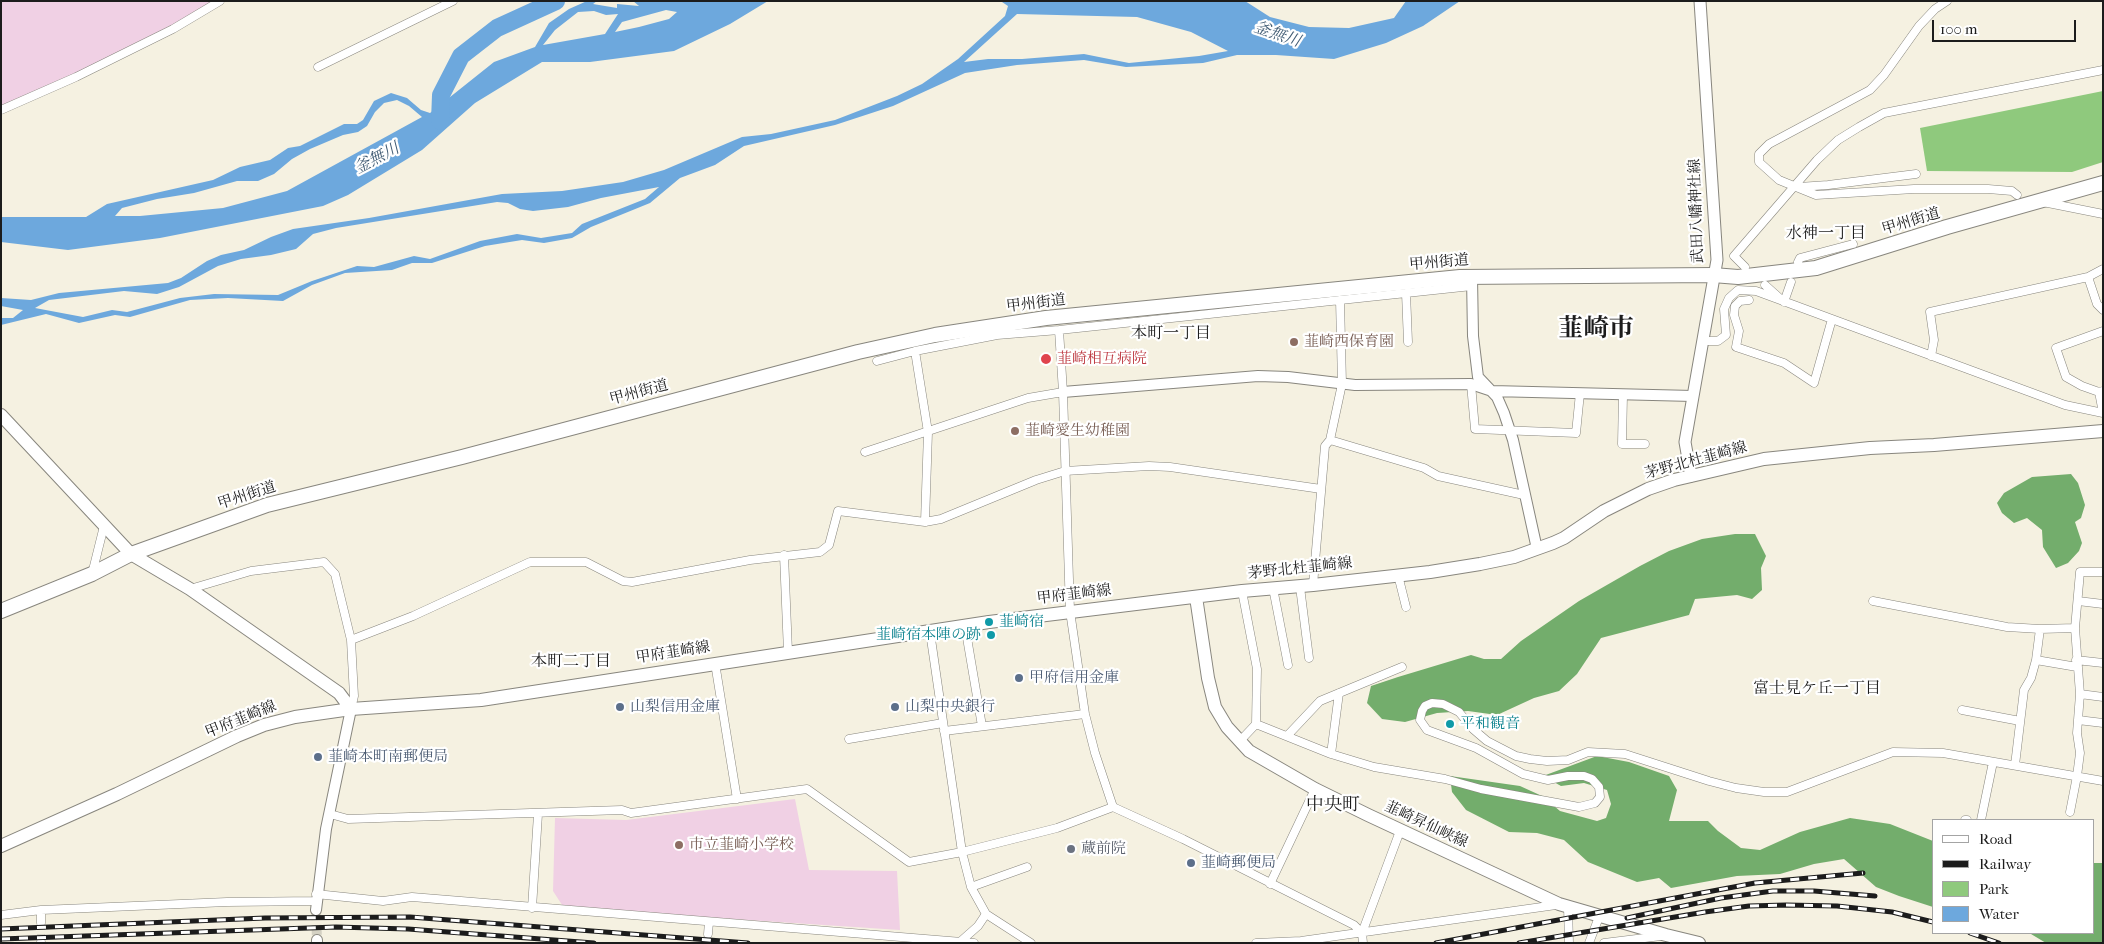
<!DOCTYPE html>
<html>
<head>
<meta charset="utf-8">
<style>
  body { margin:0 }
  #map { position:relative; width:2104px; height:944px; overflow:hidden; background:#f5f1e1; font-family:"IM FELL French Canon",serif }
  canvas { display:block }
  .frame { position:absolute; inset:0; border:2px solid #1c1c1c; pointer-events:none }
  .legend { position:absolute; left:1932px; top:819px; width:162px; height:115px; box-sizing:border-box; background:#fff; border:1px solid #a4a4a4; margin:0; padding:6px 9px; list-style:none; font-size:15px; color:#1c1c1c }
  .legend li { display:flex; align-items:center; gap:10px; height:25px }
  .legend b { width:25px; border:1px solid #a4a4a4 }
  .scale { position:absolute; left:1932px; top:20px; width:144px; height:22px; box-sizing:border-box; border:2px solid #1c1c1c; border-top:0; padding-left:6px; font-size:15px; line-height:18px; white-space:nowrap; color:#1c1c1c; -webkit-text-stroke:4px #fff; paint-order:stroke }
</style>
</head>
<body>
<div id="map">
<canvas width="2104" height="944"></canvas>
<div class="frame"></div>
<ul class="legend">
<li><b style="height:6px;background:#fff"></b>Road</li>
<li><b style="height:6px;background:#1c1c1c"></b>Railway</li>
<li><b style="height:14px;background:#8fc97d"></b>Park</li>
<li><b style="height:14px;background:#6da8dd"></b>Water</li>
</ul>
<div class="scale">100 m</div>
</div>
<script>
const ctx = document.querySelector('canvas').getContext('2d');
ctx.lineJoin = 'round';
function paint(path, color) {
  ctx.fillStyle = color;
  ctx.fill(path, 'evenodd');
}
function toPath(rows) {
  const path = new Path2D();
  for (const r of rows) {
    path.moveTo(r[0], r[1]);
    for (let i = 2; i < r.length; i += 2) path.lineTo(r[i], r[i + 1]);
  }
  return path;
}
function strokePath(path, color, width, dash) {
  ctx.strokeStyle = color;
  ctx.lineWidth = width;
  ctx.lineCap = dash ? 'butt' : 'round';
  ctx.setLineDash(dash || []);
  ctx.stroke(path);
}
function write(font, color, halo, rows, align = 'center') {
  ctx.font = font + ' "IM FELL French Canon","Noto Serif JP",serif';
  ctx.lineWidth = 4.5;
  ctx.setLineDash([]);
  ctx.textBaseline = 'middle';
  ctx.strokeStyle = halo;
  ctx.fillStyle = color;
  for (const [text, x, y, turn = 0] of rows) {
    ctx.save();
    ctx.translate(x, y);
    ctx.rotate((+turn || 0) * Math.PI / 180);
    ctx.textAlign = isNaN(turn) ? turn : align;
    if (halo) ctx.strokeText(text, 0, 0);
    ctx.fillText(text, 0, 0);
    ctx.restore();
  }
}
const built = toPath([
  [1,1,217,1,157,36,1,108],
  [795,799,809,870,897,871,900,930,564,908,553,891,555,818,626,820]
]);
const green = toPath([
  [2103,91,2103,162,2072,172,1927,171,1920,128]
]);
const forest = toPath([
  [2071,474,2078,483,2085,505,2081,518,2075,522,2082,543,2079,551,2068,563,2056,568,2043,547,2042,530,2027,518,2014,523,2002,513,1997,503,2004,493,2032,477],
  [1735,534,1755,534,1766,556,1761,568,1762,590,1752,599,1737,595,1695,599,1689,615,1601,638,1577,674,1559,691,1534,698,1497,715,1468,711,1437,713,1405,722,1382,719,1367,703,1371,686,1398,677,1471,655,1484,659,1501,659,1521,641,1579,601,1640,566,1669,551,1702,539],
  [1597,756,1629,762,1669,776,1677,790,1669,821,1708,821,1718,831,1741,848,1760,850,1800,832,1850,818,1890,824,1933,841,1933,907,1899,896,1876,887,1844,859,1814,864,1780,874,1737,876,1671,888,1659,878,1637,882,1588,862,1564,840,1537,833,1509,832,1466,810,1452,792,1450,776,1520,786,1542,796,1560,811,1597,821,1606,818,1611,804,1607,790,1584,783,1561,786,1543,776],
  [2093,863,2103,863,2103,943,2046,943,2031,934,2024,933,2093,933]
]);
const water = toPath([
  [587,1,597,1,593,4,617,8,617,4,639,6,633,1,768,1,730,24,674,51,590,62,542,62,475,103,422,150,348,195,323,206,160,238,68,250,1,242,1,217,86,217,107,204,213,180,240,167,270,160,288,148,300,146,344,124,357,124,363,120,374,101,391,93,407,98,421,110,430,113,494,62,535,47,549,23,569,9],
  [666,10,677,12,669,19,639,27,615,32,622,22],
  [594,11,606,15,618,14,605,34,543,45,555,30,578,12],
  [397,100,409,106,422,117,287,191,223,208,140,216,115,216,122,208,157,199,194,193,237,181,258,181,274,174,292,159,310,149,343,135,358,132,367,126,375,112,384,103],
  [992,1,1245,1,1270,17,1309,27,1349,28,1394,18,1406,1,1460,1,1423,26,1386,43,1334,59,1276,55,1237,55,1203,63,1126,67,1084,60,1017,65,965,73,893,106,835,125,744,146,715,165,680,178,650,203,591,227,572,238,544,243,522,240,485,246,432,263,412,263,392,270,345,273,312,285,283,301,228,298,190,300,130,317,115,315,79,323,46,314,1,325,1,318,13,318,23,310,1,306,1,298,31,300,59,293,168,283,181,278,207,261,221,255,244,250,271,237,293,229,369,218,502,194,562,191,623,182,664,170,742,137,771,134,835,120,897,96,922,84,958,59,1005,16,1008,6,1002,2],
  [1017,14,1137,17,1191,32,1228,51,1199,56,1129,63,1084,54,1022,59,988,59,964,62],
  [659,187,645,199,582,224,572,233,541,238,517,234,480,241,430,259,414,256,374,267,357,266,312,281,278,295,214,294,180,298,127,312,112,310,83,317,35,308,49,300,124,291,157,294,179,287,218,266,241,259,271,255,296,249,313,234,336,228,497,202,508,203,520,209,533,211,568,207,601,198]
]);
const river = toPath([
  [440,121,441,95,461,56,497,28,556,1]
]);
const minorTunnel = toPath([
  [41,942,41,923],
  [706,943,708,934]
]);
const tertiaryTunnel = toPath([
  [316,910,317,940]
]);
const minor = toPath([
  [1947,1,1935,9,1919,26,1884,75,1870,90,1769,144,1759,154,1759,162,1779,180,1816,195,1914,189,1988,189,2012,191,2017,195],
  [318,67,453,1],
  [1,110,76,77,173,29,220,1],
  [1799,187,1828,185,1916,174],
  [2043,202,2103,214],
  [1798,262,1800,258,1853,244],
  [1745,267,1734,256,1817,160,1838,140,1859,127,1884,113,2103,70],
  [2088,277,2097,304,2103,310],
  [1765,285,1784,302,1791,282],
  [1406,293,1408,342],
  [1749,300,1740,301,1735,306,1734,315,1739,331,1736,347,1784,363,1814,383,1832,319],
  [1059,330,1063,392,1070,611,1085,714,1095,753,1113,807],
  [2103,331,2056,348,2066,377,2082,386,2099,392,2103,391],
  [1704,341,1718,341,1726,335,1724,309,1729,298,1738,290,1756,291,2065,405,2103,413],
  [915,351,928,432,925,522],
  [1931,356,1934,340,1930,312,2088,277,2103,269],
  [877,361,915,351,997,335,1059,330,1472,286],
  [1471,384,1475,429,1576,433,1580,393],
  [2099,392,2103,413],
  [1623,395,1622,444,1645,444],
  [1330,440,1424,468,1438,476,1524,495],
  [865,452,1028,398,1063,392],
  [784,555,788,652],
  [92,574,104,526],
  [1398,575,1406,607],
  [1313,585,1325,446,1330,440,1342,384,1340,300],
  [1300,587,1309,658],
  [1273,588,1288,665],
  [190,589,251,571,324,562,335,574,351,640,354,696,351,709],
  [1242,591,1257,669,1256,724],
  [1873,601,2007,627,2040,629,2075,628],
  [2078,601,2103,604],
  [965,626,982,726],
  [930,632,962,852,971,887,986,914,978,926,961,941],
  [351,640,413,616,530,562,586,562,623,581,632,582,750,560,820,552,829,545,838,511,925,522,941,519,1036,480,1065,471,1149,466,1170,467,1321,489],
  [2036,660,2077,667],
  [2076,660,2103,663],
  [715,663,737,799],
  [2080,694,2103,697],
  [1962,710,2020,721],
  [2078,720,2103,723],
  [944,731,1085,714],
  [1287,736,1320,701,1402,667],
  [849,739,943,723],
  [1239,742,1256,724,1331,754,1374,767,1445,779,1481,789,1579,807,1595,803,1600,797,1599,787,1592,779,1584,776,1568,776,1548,780,1523,774,1476,748,1427,730,1420,720,1422,711,1425,706,1432,703,1443,704,1459,712,1473,729,1487,741,1516,756,1530,759,1547,761,1568,760,1588,752,1625,754,1709,781,1736,788,1764,792,1787,792,1893,752,1943,753,2103,781],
  [1331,754,1339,693],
  [2015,765,2024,690,2031,678,2036,660,2040,629],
  [2070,812,2077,776,2080,753,2077,733,2080,694,2075,628,2080,572,2103,572],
  [330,814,348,819,622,810,631,813,807,789,909,862,962,852,1057,828,1113,807,1183,839,1354,925,1362,933],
  [1965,820,1967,820],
  [1981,820,1993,762],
  [1270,884,1315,789],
  [971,887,1027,867],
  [316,894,383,901,412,897,974,943],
  [1568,907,1569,943],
  [532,908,538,814],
  [41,910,41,923],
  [986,914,1031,943],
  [1,915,41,910,227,902,316,901],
  [708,934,709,922],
  [41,943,41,942],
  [1256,943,1301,941,1556,905],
  [1363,943,1362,933,1400,831],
  [1589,943,1599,917],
  [1604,943,1661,936]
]);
const tertiary = toPath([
  [1472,277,1473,336,1478,377,1497,397,1504,413,1513,440,1537,549],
  [1063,392,1258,376,1288,377,1355,385,1471,384,1492,391,1693,396],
  [316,910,326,829,351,709],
  [317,943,317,940]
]);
const secondary = toPath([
  [1691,476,1685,442,1717,260,1700,1]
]);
const primary = toPath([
  [1,415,131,554,190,589,339,693,351,709],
  [1196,597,1208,678,1215,707,1227,727,1249,751,1315,789,1368,815,1559,904,1666,935,1699,943],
  [1,846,117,794,237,736,264,725,295,717,351,709,481,700,989,622,1242,591,1313,585,1430,572,1480,564,1514,557,1553,543,1564,538,1604,511,1648,489,1674,480,1764,459,1870,448,1934,445,2103,431]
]);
const trunk = toPath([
  [1,611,92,574,131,554,267,505,462,457,858,352,935,335,1046,318,1460,277,1713,275,1738,277,1816,268,1947,227,2103,183]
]);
const rail = toPath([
  [1627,918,1721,898,1773,891,1814,891,1875,896],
  [1,929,265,918,410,917,748,943],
  [1970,933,1999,943],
  [1,939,336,927,408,929,594,943],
  [1436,943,1755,883,1863,873],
  [1519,943,1705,912,1749,906,1786,905,1837,906,1892,912,1933,922]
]);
const markers = [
  [1294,342,5,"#8d6e63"],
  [1046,359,6,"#e0444e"],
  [1015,431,5,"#8d6e63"],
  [989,622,5,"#0f9aa8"],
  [991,635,5,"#0f9aa8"],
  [1019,678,5,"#5c6f8a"],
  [620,707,5,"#5c6f8a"],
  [895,707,5,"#5c6f8a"],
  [1450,724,5,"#0f9aa8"],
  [318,757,5,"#5c6f8a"],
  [679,845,5,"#8d6e63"],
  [1071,849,5,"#6b7280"],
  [1191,863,5,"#5c6f8a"]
];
const streetNames = [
  ["武田八幡神社線",1697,211,-92],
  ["甲州街道",1911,222,-17],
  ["甲州街道",1439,263,-5],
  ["甲州街道",1036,304,-7],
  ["甲州街道",639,393,-15],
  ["茅野北杜韮崎線",1696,461,-15],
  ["甲州街道",247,496,-18],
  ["茅野北杜韮崎線",1300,569,-6],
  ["甲府韮崎線",1074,595,-7],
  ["甲府韮崎線",673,653,-9],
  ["甲府韮崎線",241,720,-22],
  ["韮崎昇仙峡線",1426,825,25]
];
const educationNames = [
  ["韮崎西保育園",1304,342],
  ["韮崎愛生幼稚園",1025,431],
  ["市立韮崎小学校",689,845]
];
const healthNames = [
  ["韮崎相互病院",1057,359]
];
const cultureNames = [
  ["韮崎宿",999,622],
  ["韮崎宿本陣の跡",981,635,"right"],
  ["平和観音",1460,724]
];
const serviceNames = [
  ["甲府信用金庫",1029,678],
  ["山梨信用金庫",630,707],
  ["山梨中央銀行",905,707],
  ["韮崎本町南郵便局",328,757],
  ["韮崎郵便局",1201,863]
];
const worshipNames = [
  ["蔵前院",1081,849]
];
const waterNames = [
  ["釜無川",1277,35,19],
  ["釜無川",377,159,-28]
];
const neighbourhoodNames = [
  ["水神一丁目",1826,234],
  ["本町一丁目",1171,334],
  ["本町二丁目",571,662],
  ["富士見ケ丘一丁目",1817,689]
];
const quarterNames = [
  ["中央町",1333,806]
];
const townNames = [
  ["韮崎市",1596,330]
];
paint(built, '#f0d0e4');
paint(green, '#8fc97d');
paint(forest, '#73ad6c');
paint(water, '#6da8dd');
strokePath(river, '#6da8dd', 18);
strokePath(minorTunnel, '#d4d1c3', 8, [8, 4]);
strokePath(tertiaryTunnel, '#d4d1c3', 10, [10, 5]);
strokePath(minor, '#88867e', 9);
strokePath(tertiary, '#88867e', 12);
strokePath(secondary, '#88867e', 13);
strokePath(primary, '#88867e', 14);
strokePath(trunk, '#88867e', 16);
strokePath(minor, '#fff', 8);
strokePath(tertiary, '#fff', 10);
strokePath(secondary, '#fff', 11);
strokePath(primary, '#fff', 12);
strokePath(trunk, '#fff', 14);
strokePath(rail, '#1c1c1c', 5);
strokePath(rail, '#fff', 3, [9]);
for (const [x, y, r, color] of markers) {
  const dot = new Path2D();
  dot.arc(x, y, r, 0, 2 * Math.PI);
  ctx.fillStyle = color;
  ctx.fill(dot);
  strokePath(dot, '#fff', 2);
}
write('15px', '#1c1c1c', '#fff', streetNames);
write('15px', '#785e54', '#fff', educationNames, 'left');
write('15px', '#be3a42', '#fff', healthNames, 'left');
write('15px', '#0d838f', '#fff', cultureNames, 'left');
write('15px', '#4e5e75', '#fff', serviceNames, 'left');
write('15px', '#5b616d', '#fff', worshipNames, 'left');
write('italic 16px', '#405b73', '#fff', waterNames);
write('16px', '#1c1c1c', '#fff', neighbourhoodNames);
write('18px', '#1c1c1c', '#fff', quarterNames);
write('bold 25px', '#1c1c1c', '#fff', townNames);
</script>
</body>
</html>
